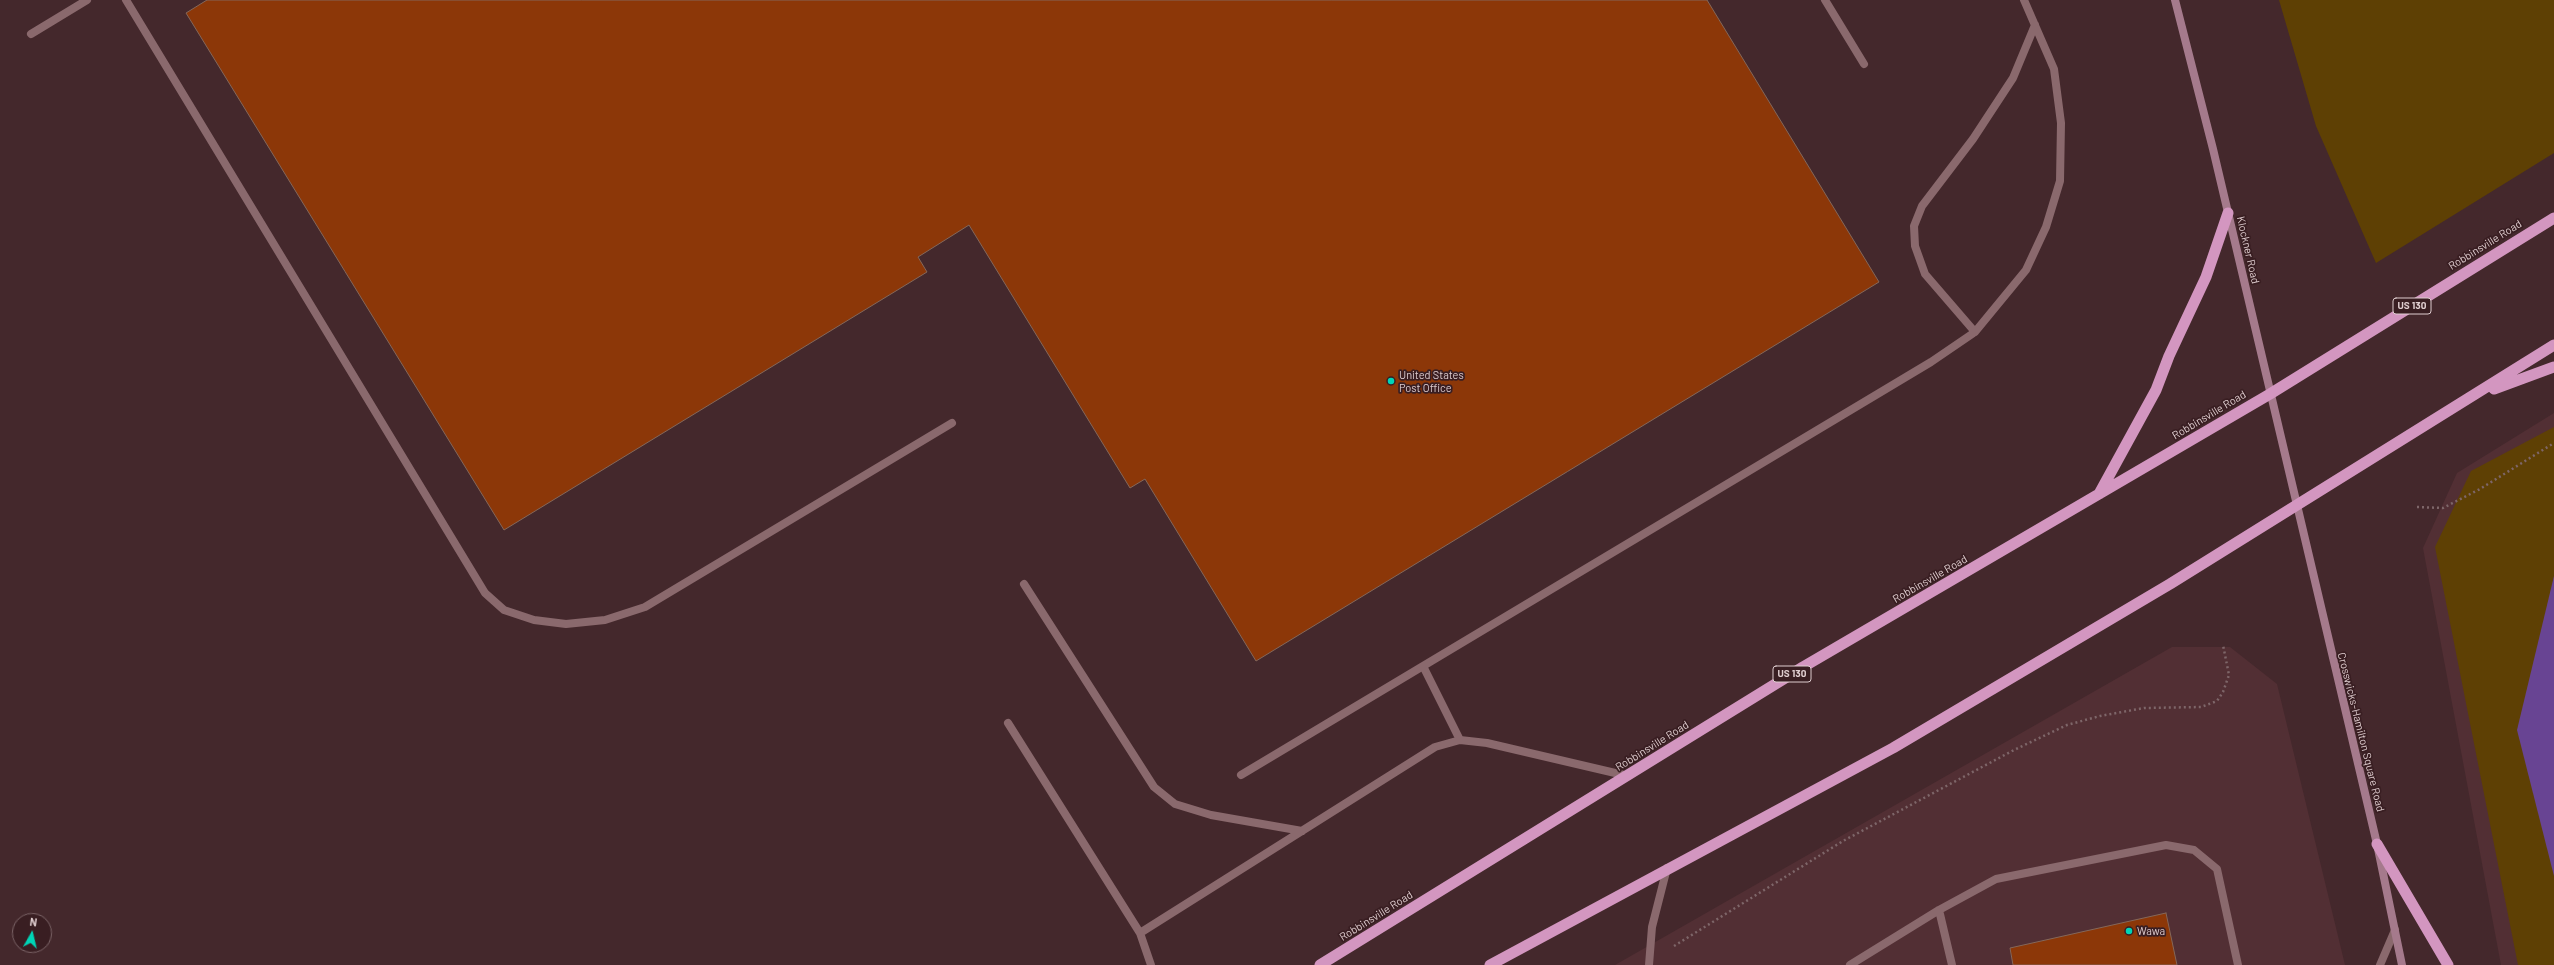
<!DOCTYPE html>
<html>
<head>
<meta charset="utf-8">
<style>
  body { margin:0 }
  #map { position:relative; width:2554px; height:965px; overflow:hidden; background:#44282c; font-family:Barlow,sans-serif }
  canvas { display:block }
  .north { position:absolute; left:12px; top:913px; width:40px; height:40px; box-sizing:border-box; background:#391e22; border:1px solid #7b6467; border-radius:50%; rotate:8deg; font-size:11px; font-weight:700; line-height:16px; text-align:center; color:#dfcdcf }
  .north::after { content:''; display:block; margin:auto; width:14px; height:18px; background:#00d5b7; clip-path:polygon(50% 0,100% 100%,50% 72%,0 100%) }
</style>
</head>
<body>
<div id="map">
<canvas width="2554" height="965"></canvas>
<div class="north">N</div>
</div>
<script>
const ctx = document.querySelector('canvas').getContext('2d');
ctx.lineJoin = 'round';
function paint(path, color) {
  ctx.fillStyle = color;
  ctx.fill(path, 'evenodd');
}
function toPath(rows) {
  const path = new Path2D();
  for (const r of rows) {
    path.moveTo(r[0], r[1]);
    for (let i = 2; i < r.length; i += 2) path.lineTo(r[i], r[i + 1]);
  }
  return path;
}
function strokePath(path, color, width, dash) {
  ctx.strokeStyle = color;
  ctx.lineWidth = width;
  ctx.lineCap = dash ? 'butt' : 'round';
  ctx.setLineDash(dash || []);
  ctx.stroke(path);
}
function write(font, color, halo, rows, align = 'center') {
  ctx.font = font + ' Barlow,sans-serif';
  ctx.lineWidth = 3.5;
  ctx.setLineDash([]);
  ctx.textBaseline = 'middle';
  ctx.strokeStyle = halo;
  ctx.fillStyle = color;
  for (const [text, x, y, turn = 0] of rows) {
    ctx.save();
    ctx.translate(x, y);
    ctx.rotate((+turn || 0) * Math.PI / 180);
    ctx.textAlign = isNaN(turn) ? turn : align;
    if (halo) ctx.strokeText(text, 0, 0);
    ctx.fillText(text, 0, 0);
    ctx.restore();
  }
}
const built = toPath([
  [2554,413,2554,965,2501,965,2423,548,2457,473],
  [2172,647,2230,647,2277,684,2345,965,1615,965]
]);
const green = toPath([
  [2279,0,2554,0,2554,153,2376,263,2316,126],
  [2554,427,2554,965,2518,965,2435,547,2471,471]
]);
const water = toPath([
  [2554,576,2554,876,2517,730]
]);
const building = toPath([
  [207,0,1707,0,1879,282,1256,661,1145,479,1130,488,969,225,918,257,927,272,504,530,186,13,207,0],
  [2166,913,2177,965,2013,965,2010,948,2166,913]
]);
const path = toPath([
  [2417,507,2443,508,2480,489,2554,443],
  [1674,946,1843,841,2014,750,2067,725,2100,716,2144,708,2201,707,2217,701,2223,692,2229,675,2223,645]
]);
const service = toPath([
  [126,0,485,593,504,610,534,620,566,624,605,620,645,607,952,423],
  [1825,0,1864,64],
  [31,34,87,0],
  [1975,332,1925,274,1915,246,1914,226,1922,206,1973,139,2013,78,2035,25],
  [1024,584,1154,787,1175,804,1211,815,1302,831],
  [1423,666,1460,740],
  [1008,723,1140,933,1151,965],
  [1241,775,1931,362,1975,332,2026,270,2046,227,2060,181,2061,123,2054,69,2024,0],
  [1939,910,1952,965],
  [1140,933,1435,747,1460,740,1487,743,1628,776],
  [1649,965,1652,927,1667,868],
  [1850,965,1939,910,1996,879,2166,845,2194,850,2217,869,2238,965],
  [2380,965,2395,930]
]);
const secondary = toPath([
  [2175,0,2213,149,2377,844,2402,965]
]);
const trunk = toPath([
  [2494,389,2554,367],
  [2099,494,2156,390,2169,356,2206,277,2228,213],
  [2377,844,2448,965],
  [1320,965,1803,667,2270,394,2554,218],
  [1490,965,1893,748,2170,584,2554,345]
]);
const markers = [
  [1391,381,4,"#00d5b7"],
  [2129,931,4,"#00d5b7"]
];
const shields = [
  [2412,306,38],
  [1792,674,38]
];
const shieldNames = [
  ["US 130",2412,306],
  ["US 130",1792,674]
];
const streetNames = [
  ["Robbinsville Road",2485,245,-32],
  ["Klockner Road",2248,250,77],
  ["Robbinsville Road",2209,415,-31],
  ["Robbinsville Road",1930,579,-30],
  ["Crosswicks-Hamilton Square Road",2361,732,76],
  ["Robbinsville Road",1652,746,-32],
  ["Robbinsville Road",1376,916,-32]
];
const poiNames = [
  ["United States",1399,375],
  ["Post Office",1399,388],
  ["Wawa",2137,931]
];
paint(built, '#522f34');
paint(green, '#5e4004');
paint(water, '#684493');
paint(building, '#8c3708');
strokePath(building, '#84675a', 1);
strokePath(path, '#7e6669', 2.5, [2, 3]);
strokePath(service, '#8a696d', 8);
strokePath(secondary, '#a57a8c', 8);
strokePath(trunk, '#d396c0', 11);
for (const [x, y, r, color] of markers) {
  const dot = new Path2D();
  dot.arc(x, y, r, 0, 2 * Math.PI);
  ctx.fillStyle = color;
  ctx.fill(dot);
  strokePath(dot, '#391e22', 1.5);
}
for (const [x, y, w] of shields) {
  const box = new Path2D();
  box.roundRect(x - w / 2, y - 8, w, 16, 3);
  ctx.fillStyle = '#391e22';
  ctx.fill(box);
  strokePath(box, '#dfcdcf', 1);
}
write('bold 10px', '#dfcdcf', null, shieldNames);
write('11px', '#dfcdcf', '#391e22', streetNames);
write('11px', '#dfcdcf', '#391e22', poiNames, 'left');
</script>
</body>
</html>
